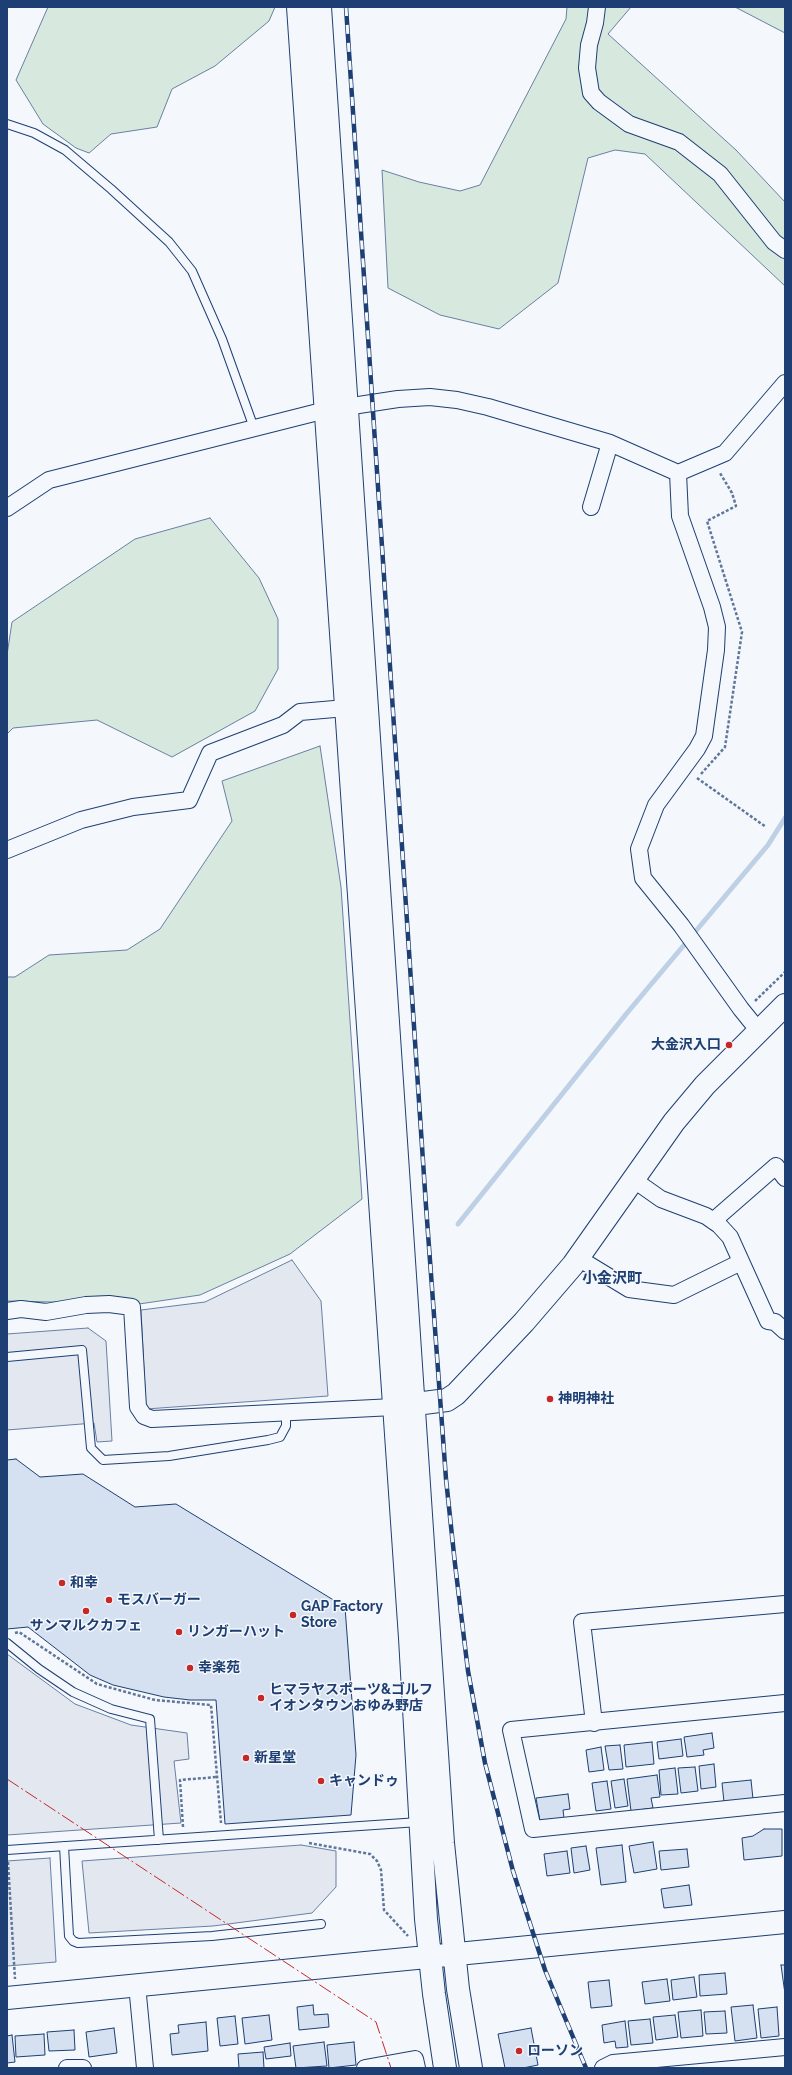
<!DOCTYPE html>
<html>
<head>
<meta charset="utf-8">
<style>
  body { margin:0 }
  #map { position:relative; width:792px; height:2075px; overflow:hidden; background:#f4f7fb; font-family:Raleway,sans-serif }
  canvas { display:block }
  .frame { position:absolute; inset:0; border:8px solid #1d3f73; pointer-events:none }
</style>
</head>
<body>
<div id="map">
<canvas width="792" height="2075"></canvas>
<div class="frame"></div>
</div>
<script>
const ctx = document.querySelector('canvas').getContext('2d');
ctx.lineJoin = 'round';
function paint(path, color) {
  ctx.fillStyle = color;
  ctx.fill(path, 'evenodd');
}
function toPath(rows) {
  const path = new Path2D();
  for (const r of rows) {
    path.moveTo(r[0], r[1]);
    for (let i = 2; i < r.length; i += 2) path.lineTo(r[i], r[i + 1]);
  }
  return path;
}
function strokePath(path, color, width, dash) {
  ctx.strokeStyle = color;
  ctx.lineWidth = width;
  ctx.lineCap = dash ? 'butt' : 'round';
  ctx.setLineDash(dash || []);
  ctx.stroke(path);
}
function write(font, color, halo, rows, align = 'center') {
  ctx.font = font + ' Raleway,"Noto Sans JP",sans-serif';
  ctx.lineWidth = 3;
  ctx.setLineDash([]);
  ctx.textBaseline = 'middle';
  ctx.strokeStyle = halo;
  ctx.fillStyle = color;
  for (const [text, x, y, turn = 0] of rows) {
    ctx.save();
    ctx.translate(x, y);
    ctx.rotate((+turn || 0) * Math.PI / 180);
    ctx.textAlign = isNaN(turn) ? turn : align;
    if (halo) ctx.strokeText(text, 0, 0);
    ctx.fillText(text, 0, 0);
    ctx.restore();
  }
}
const green = toPath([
  [48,7,275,7,269,21,215,66,172,89,157,127,111,134,89,153,76,148,43,124,16,80,48,7],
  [567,7,631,7,608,34,736,150,785,202,785,286,645,154,615,150,588,158,558,283,499,329,440,315,388,288,382,170,419,182,460,191,480,185,566,19,567,7],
  [735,7,785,7,785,33,735,7],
  [210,518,259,578,278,619,278,669,255,711,172,757,97,720,13,728,7,734,7,655,12,622,135,539,210,518],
  [320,746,341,887,362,1199,290,1254,200,1295,139,1304,7,1301,7,977,15,977,49,955,127,950,160,929,232,821,222,781,320,746]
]);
const parking = toPath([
  [292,1260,321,1301,328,1396,146,1409,141,1310,205,1302,292,1260],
  [88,1328,106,1341,112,1441,97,1442,94,1423,7,1430,7,1334,88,1328],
  [7,1654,75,1704,131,1725,187,1733,189,1759,174,1761,181,1823,7,1835,7,1654],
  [301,1845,336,1851,336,1887,312,1913,213,1926,89,1933,82,1861,301,1845],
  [50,1858,56,1962,7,1966,7,1861,50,1858]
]);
const stream = toPath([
  [458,1224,627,1013,768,845,785,818]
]);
const building = toPath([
  [16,1459,40,1477,83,1474,135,1507,176,1504,345,1607,356,1755,351,1815,225,1824,216,1700,190,1700,164,1697,113,1685,90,1675,28,1627,7,1629,7,1460,16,1459],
  [712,1733,714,1748,703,1750,704,1755,687,1757,684,1737,712,1733],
  [681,1739,683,1756,659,1759,657,1742,681,1739],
  [652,1742,654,1764,626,1767,624,1745,652,1742],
  [620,1745,623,1769,609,1770,605,1746,620,1745],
  [601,1747,604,1770,589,1772,586,1750,601,1747],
  [714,1764,716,1787,701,1789,699,1766,714,1764],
  [695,1767,698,1791,681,1793,678,1768,695,1767],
  [675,1768,678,1794,661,1795,659,1770,675,1768],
  [657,1775,660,1797,651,1798,653,1808,631,1811,627,1779,657,1775],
  [624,1779,628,1806,615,1808,611,1781,624,1779],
  [751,1780,753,1799,724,1802,722,1783,751,1780],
  [607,1781,611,1809,596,1811,592,1783,607,1781],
  [568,1794,570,1809,563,1810,564,1818,540,1821,536,1798,568,1794],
  [764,1829,782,1829,782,1856,744,1860,742,1838,753,1836,764,1829],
  [653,1842,657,1869,634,1873,629,1846,653,1842],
  [622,1845,626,1882,601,1885,596,1848,622,1845],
  [586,1846,590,1870,574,1873,571,1848,586,1846],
  [687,1849,689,1867,661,1870,659,1851,687,1849],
  [567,1851,570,1873,547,1876,544,1854,567,1851],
  [689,1885,692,1905,664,1908,661,1889,689,1885],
  [781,1965,785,1965,785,1994,781,1965],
  [725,1973,727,1994,700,1996,699,1975,725,1973],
  [694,1977,697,1997,673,2000,671,1980,694,1977],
  [667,1979,670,2001,645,2004,642,1982,667,1979],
  [609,1980,612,2006,591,2008,588,1982,609,1980],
  [313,2005,314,2015,328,2014,329,2027,299,2030,297,2007,313,2005],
  [753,2005,757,2038,735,2041,731,2007,753,2005],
  [777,2007,779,2036,761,2038,758,2009,777,2007],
  [701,2010,703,2036,681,2038,678,2012,701,2010],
  [725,2011,727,2033,706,2034,704,2012,725,2011],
  [269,2015,272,2040,245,2044,242,2018,269,2015],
  [675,2015,678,2037,656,2040,653,2017,675,2015],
  [235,2016,238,2044,220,2046,217,2018,235,2016],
  [650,2019,653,2043,631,2045,628,2021,650,2019],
  [625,2021,628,2047,616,2048,615,2041,604,2043,602,2025,625,2021],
  [206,2022,208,2051,172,2055,170,2034,179,2033,178,2025,206,2022],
  [114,2028,117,2053,89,2057,86,2032,114,2028],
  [531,2028,538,2065,523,2068,505,2068,498,2034,531,2028],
  [74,2030,75,2050,49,2051,47,2032,74,2030],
  [44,2034,45,2055,16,2057,15,2036,44,2034],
  [12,2035,15,2062,7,2063,7,2036,12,2035],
  [324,2042,327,2066,296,2068,293,2046,324,2042],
  [354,2042,356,2065,329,2068,327,2045,354,2042],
  [290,2043,291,2056,266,2059,264,2047,290,2043],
  [263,2052,264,2068,239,2068,238,2054,263,2052]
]);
const path = toPath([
  [701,774,725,747,742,632,707,521,736,506,732,493,720,473],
  [697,778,766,827],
  [755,1001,785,972],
  [15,1633,19,1632,97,1684,155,1700,211,1705,221,1823],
  [183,1827,180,1780,217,1777],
  [309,1843,370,1854,377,1861,381,1870,384,1910,408,1936],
  [8,1862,15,1979]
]);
const lane = toPath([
  [7,124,34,133,65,150,111,189,169,242,192,271,222,339,254,428],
  [7,1357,82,1350,91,1448,103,1460,169,1456,268,1440,280,1437,286,1426,286,1412],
  [7,1643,39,1669,73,1692,111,1709,150,1719,159,1840],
  [64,1846,69,1936,73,1941,78,1943,212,1936,321,1924],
  [7,1850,419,1822]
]);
const street = toPath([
  [597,7,595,23,589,45,587,68,591,93,599,102,629,124,679,142,720,174,774,242,785,250],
  [678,473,680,516,712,607,717,627,716,650,704,736,697,749,656,805,639,849,643,878,681,925,741,1009,758,1030],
  [591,507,610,443],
  [7,508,49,480,326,410,398,399,430,397,457,400,488,407,610,443,678,473,725,453,785,383],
  [7,850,81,820,133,807,189,800,210,753,283,725,300,712,346,708],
  [634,1180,661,1199,706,1216,719,1225,730,1237,768,1321,775,1322,785,1331],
  [713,1221,776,1166,785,1178],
  [578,1258,629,1289,674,1295,741,1262],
  [7,1311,21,1309,46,1312,86,1305,109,1304,132,1307,138,1407,144,1416,152,1419,394,1407],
  [785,1703,511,1730,533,1829,785,1803],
  [594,1723,582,1622,785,1604],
  [137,1985,145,2068],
  [67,2068,83,2068],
  [365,2068,415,2059,417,2068],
  [603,2068,613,2063,785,2047]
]);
const secondary = toPath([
  [298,7,410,1638,426,1919,434,1994,445,2068],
  [320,7,443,1843,458,1989,471,2068],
  [400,1406,447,1400,456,1394,524,1322,573,1265,674,1122,705,1085,785,1005],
  [7,1998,785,1922]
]);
const rail = toPath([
  [346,7,426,1206,446,1479,455,1564,468,1671,485,1763,513,1871,545,1970,586,2068]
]);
const power = toPath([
  [7,1779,376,2022,391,2068]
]);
const markers = [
  [729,1045,4,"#c62828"],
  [550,1399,4,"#c62828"],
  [62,1583,4,"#c62828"],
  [109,1600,4,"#c62828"],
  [86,1611,4,"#c62828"],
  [293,1615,4,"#c62828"],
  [179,1632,4,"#c62828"],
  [190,1668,4,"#c62828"],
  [261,1698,4,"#c62828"],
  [246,1758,4,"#c62828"],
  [321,1781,4,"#c62828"],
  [519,2051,4,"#c62828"]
];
const poiNames = [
  ["大金沢入口",721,1045,"right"],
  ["神明神社",558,1399],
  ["和幸",70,1583],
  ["モスバーガー",117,1600],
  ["GAP Factory",301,1607],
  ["Store",301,1623],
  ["サンマルクカフェ",86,1626,"center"],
  ["リンガーハット",187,1632],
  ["幸楽苑",198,1668],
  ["ヒマラヤスポーツ&ゴルフ",269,1690],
  ["イオンタウンおゆみ野店",269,1706],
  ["新星堂",254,1758],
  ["キャンドゥ",329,1781],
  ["ローソン",527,2051]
];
const neighbourhoodNames = [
  ["小金沢町",612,1278]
];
paint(green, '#d7e8df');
strokePath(green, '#687fa3', 1);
paint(parking, '#e3e8f0');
strokePath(parking, '#687fa3', 1);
strokePath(stream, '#bed0e5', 5);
paint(building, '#d5e0f0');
strokePath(building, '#1d3f73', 1);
strokePath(lane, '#1d3f73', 10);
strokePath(street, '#1d3f73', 18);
strokePath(secondary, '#1d3f73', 24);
strokePath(path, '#5e769c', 2.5, [3, 2]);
strokePath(lane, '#f4f7fb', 8);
strokePath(street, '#f4f7fb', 16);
strokePath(secondary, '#f4f7fb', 22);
strokePath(rail, '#1d3f73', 4.5);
strokePath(rail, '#f4f7fb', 3, [9]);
strokePath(power, '#c62828', 1, [14, 3, 2, 3]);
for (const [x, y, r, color] of markers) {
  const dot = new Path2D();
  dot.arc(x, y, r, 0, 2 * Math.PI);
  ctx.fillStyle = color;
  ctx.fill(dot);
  strokePath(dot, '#f4f7fb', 1.5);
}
write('bold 14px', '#1d3f73', '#f4f7fb', poiNames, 'left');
write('bold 15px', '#1d3f73', '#f4f7fb', neighbourhoodNames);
</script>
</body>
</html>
